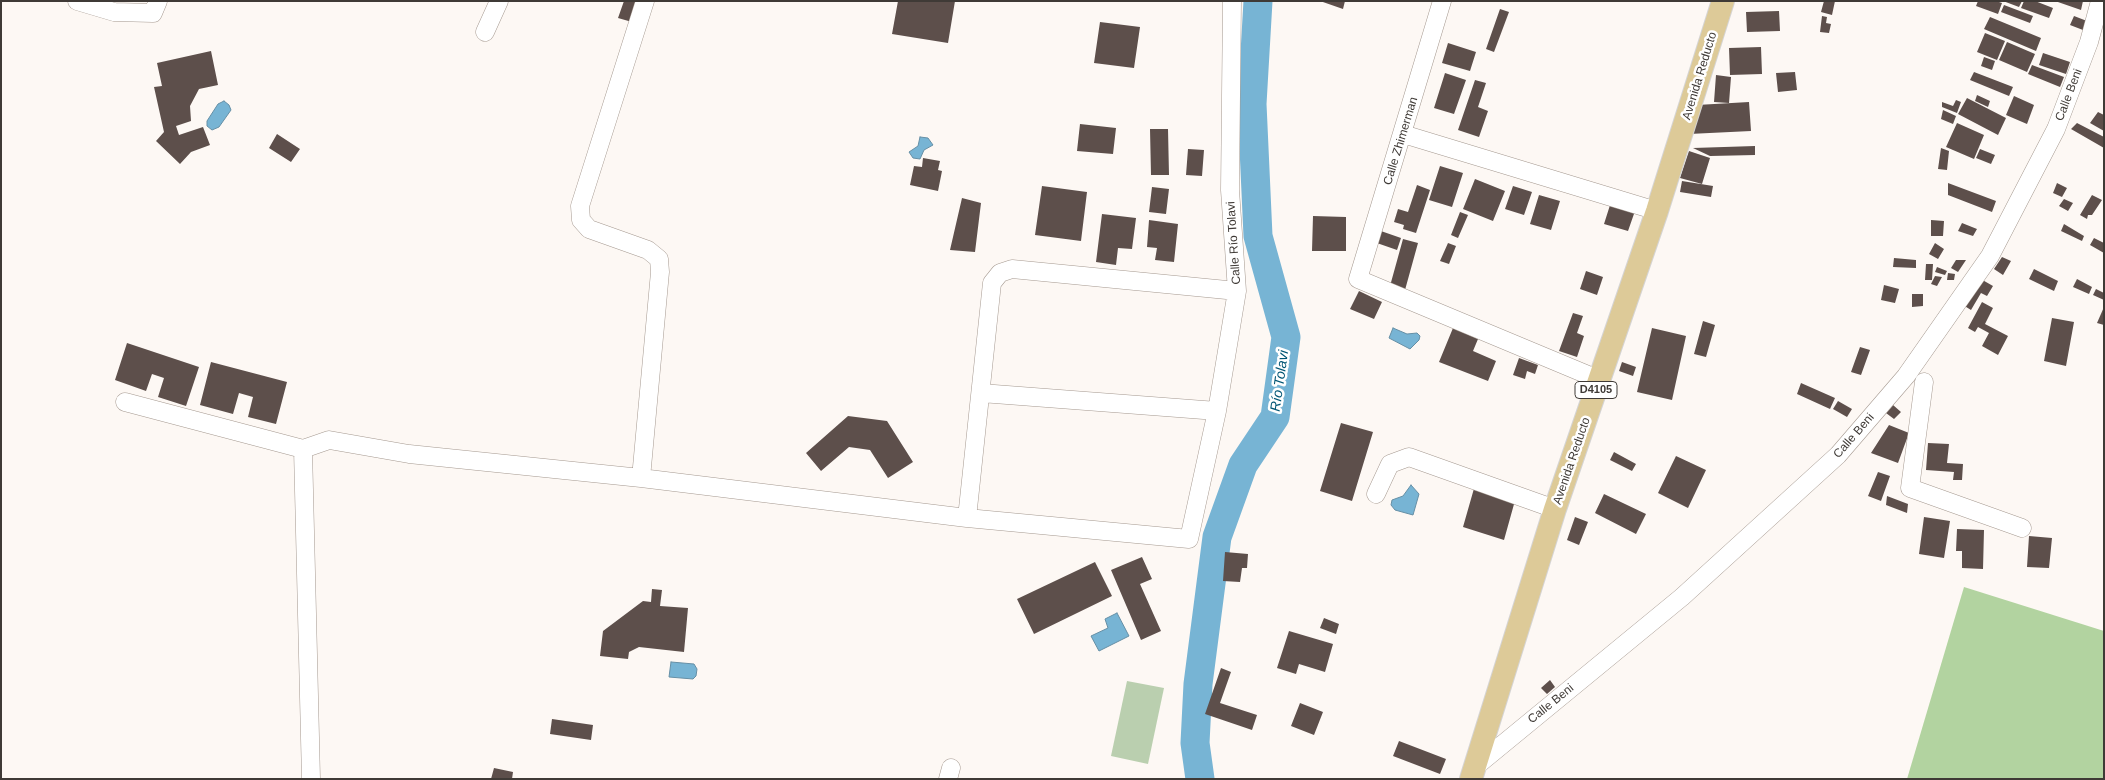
<!DOCTYPE html>
<html>
<head>
<meta charset="utf-8">
<style>
  body { margin:0 }
  #map { position:relative; width:2105px; height:780px; overflow:hidden; background:#fdf8f4; font-family:Arial,sans-serif }
  canvas { display:block }
  .frame { position:absolute; inset:0; border:2px solid #3f3a36; pointer-events:none }
</style>
</head>
<body>
<div id="map">
<canvas width="2105" height="780"></canvas>
<div class="frame"></div>
</div>
<script>
const ctx = document.querySelector('canvas').getContext('2d');
ctx.lineJoin = 'round';
function paint(path, color) {
  ctx.fillStyle = color;
  ctx.fill(path, 'evenodd');
}
function toPath(rows) {
  const path = new Path2D();
  for (const r of rows) {
    path.moveTo(r[0], r[1]);
    for (let i = 2; i < r.length; i += 2) path.lineTo(r[i], r[i + 1]);
  }
  return path;
}
function strokePath(path, color, width, dash) {
  ctx.strokeStyle = color;
  ctx.lineWidth = width;
  ctx.lineCap = dash ? 'butt' : 'round';
  ctx.setLineDash(dash || []);
  ctx.stroke(path);
}
function write(font, color, halo, rows, align = 'center') {
  ctx.font = font + ' Arial,sans-serif';
  ctx.lineWidth = 5;
  ctx.setLineDash([]);
  ctx.textBaseline = 'middle';
  ctx.strokeStyle = halo;
  ctx.fillStyle = color;
  for (const [text, x, y, turn = 0] of rows) {
    ctx.save();
    ctx.translate(x, y);
    ctx.rotate((+turn || 0) * Math.PI / 180);
    ctx.textAlign = isNaN(turn) ? turn : align;
    if (halo) ctx.strokeText(text, 0, 0);
    ctx.fillText(text, 0, 0);
    ctx.restore();
  }
}
const green = toPath([
  [1127,681,1164,688,1148,764,1111,756]
]);
const forest = toPath([
  [1964,587,2104,631,2104,779,1907,779]
]);
const water = toPath([
  [224,101,229,105,231,110,219,127,212,130,207,126,207,121,218,104,224,101],
  [920,137,928,138,933,145,924,150,920,159,913,158,909,152,918,146,920,137],
  [1393,328,1407,334,1417,333,1420,336,1419,340,1410,349,1389,338,1393,328],
  [1411,485,1419,494,1413,515,1395,510,1391,505,1392,500,1403,496,1411,485],
  [1117,613,1129,636,1099,651,1091,636,1108,628,1105,619,1117,613],
  [671,662,694,664,697,669,696,676,693,679,669,677,671,662]
]);
const river = toPath([
  [1200,779,1195,743,1198,684,1217,537,1243,465,1275,417,1286,337,1258,236,1252,104,1258,1]
]);
const building = toPath([
  [624,1,638,1,632,22,618,18],
  [898,1,955,1,948,43,892,34],
  [1320,1,1345,1,1343,9],
  [1824,1,1835,1,1832,15,1821,12],
  [1978,1,1996,1,2002,3,1998,14,1976,6],
  [2003,1,2022,1,2019,7],
  [2024,1,2035,1,2053,8,2049,18,2021,8],
  [2055,1,2083,1,2081,10],
  [2004,5,2033,16,2030,23,2001,12],
  [1500,9,1509,12,1494,52,1486,49],
  [1779,11,1780,31,1747,32,1746,12],
  [1822,16,1827,17,1826,23,1831,24,1829,33,1820,32],
  [2074,16,2087,21,2083,30,2070,25],
  [1990,17,2041,38,2036,51,1984,29],
  [1100,22,1140,27,1134,68,1094,63],
  [1985,33,2005,41,1997,60,1977,52],
  [2007,42,2035,54,2027,72,1999,60],
  [1448,43,1476,52,1470,71,1442,63],
  [1761,47,1762,74,1730,75,1729,48],
  [211,51,218,85,199,89,190,106,191,121,176,126,179,135,203,127,210,145,191,152,180,164,156,141,164,132,154,87,162,86,157,63],
  [2043,53,2070,62,2066,74,2039,65],
  [1984,57,1995,61,1992,70,1981,66],
  [2032,65,2064,77,2060,87,2028,74],
  [1795,72,1797,90,1778,92,1776,73],
  [1974,72,2013,87,2009,96,1970,80],
  [1445,73,1466,80,1454,114,1434,108],
  [1716,75,1731,77,1729,103,1714,102],
  [1475,80,1486,83,1478,107,1488,111,1479,137,1458,130],
  [1977,95,1990,101,1988,107,1975,101],
  [2014,96,2034,105,2027,124,2006,115],
  [1967,98,2006,118,1998,135,1958,114],
  [1956,100,1961,102,1957,113,1942,107,1942,102,1953,106],
  [1749,102,1751,131,1689,134,1697,105],
  [1943,110,1956,116,1953,124,1941,119],
  [2098,112,2104,115,2104,131,2090,123],
  [1957,123,1984,135,1974,159,1946,147],
  [2077,123,2104,137,2104,148,2071,129],
  [1080,124,1116,128,1113,154,1077,151],
  [1150,129,1168,129,1169,175,1151,175],
  [277,134,300,149,291,162,269,148],
  [1755,146,1755,155,1710,156,1693,148],
  [1941,148,1949,151,1947,170,1938,169],
  [1188,149,1204,150,1202,176,1186,175],
  [1980,149,1995,155,1991,164,1976,158],
  [1689,151,1710,158,1702,184,1680,178],
  [923,158,940,161,938,170,942,171,938,191,910,185,914,166,922,167],
  [1440,166,1463,173,1452,207,1429,200],
  [1475,179,1505,191,1493,221,1463,209],
  [1682,181,1713,186,1711,197,1680,192],
  [1948,183,1996,201,1992,212,1948,195],
  [2057,183,2067,188,2062,197,2053,193],
  [1417,185,1430,190,1416,233,1403,229,1404,225,1394,222,1398,209,1408,212],
  [1042,186,1087,192,1081,241,1035,235],
  [1513,186,1532,192,1524,215,1505,209],
  [1152,187,1169,189,1166,214,1149,212],
  [1539,195,1560,201,1551,230,1530,224],
  [2092,195,2102,200,2092,215,2088,215,2087,219,2080,215],
  [962,198,981,203,975,252,950,250],
  [2064,199,2073,203,2068,211,2059,206],
  [1611,202,1635,211,1628,231,1604,224],
  [1460,212,1468,215,1458,238,1451,235],
  [1102,214,1136,218,1132,249,1118,248,1116,265,1096,262],
  [1313,216,1346,217,1346,251,1312,251],
  [1149,220,1178,224,1174,262,1155,260,1157,248,1147,247],
  [1931,220,1944,221,1943,236,1931,236],
  [1962,223,1977,229,1973,236,1958,231],
  [2064,224,2084,236,2082,241,2061,231],
  [1378,230,1401,238,1397,250,1374,242],
  [2094,238,2104,243,2104,253,2090,245],
  [1403,239,1418,243,1405,290,1390,286],
  [1448,243,1456,246,1449,264,1440,261],
  [1935,243,1944,249,1938,259,1929,254],
  [2002,257,2011,261,2003,275,1994,269],
  [1894,258,1916,260,1916,268,1893,267],
  [1956,260,1966,260,1958,272,1951,268],
  [1926,264,1933,264,1932,280,1925,280],
  [1937,267,1947,271,1945,275,1935,272],
  [2034,269,2058,281,2054,291,2029,279],
  [1586,271,1603,277,1597,295,1580,289],
  [1948,273,1955,274,1954,280,1947,280],
  [1935,276,1942,277,1937,286,1931,284],
  [1979,278,1993,286,1987,296,1981,293,1971,310,1963,305],
  [2077,279,2092,287,2089,294,2073,287],
  [1884,285,1899,289,1895,303,1881,300],
  [2096,289,2104,293,2104,300,2093,295],
  [1359,291,1382,302,1374,319,1350,309],
  [1912,294,1923,294,1923,306,1912,307],
  [1982,302,1993,308,1985,324,2008,336,1998,355,1982,346,1989,333,1978,327,1975,332,1968,328],
  [2104,307,2104,325,2097,323],
  [1573,313,1583,316,1577,333,1584,336,1577,357,1559,351],
  [2052,318,2074,322,2066,366,2044,361],
  [1703,321,1715,325,1706,357,1694,354],
  [1453,328,1478,339,1473,351,1496,361,1488,381,1439,362],
  [1652,328,1686,336,1672,400,1637,392],
  [127,343,199,367,186,406,158,397,164,378,152,374,146,391,115,380],
  [1860,347,1870,350,1861,375,1851,372],
  [1519,358,1538,365,1535,374,1527,371,1525,379,1513,375],
  [211,362,287,382,276,424,248,417,253,397,239,393,233,414,200,405],
  [1622,362,1636,367,1633,376,1619,371],
  [1801,383,1835,398,1830,409,1797,394],
  [1838,401,1852,409,1847,417,1833,409],
  [1893,405,1901,412,1894,419,1886,413],
  [848,416,887,421,913,462,888,478,870,450,849,447,821,471,806,453],
  [1341,423,1373,432,1352,501,1320,491],
  [1889,425,1909,433,1898,463,1871,453],
  [1928,443,1949,444,1947,463,1963,464,1962,480,1953,480,1954,472,1926,470],
  [1614,452,1636,464,1632,471,1610,460],
  [1676,456,1706,470,1688,508,1658,493],
  [1878,472,1890,476,1881,501,1868,496],
  [1475,485,1516,497,1504,540,1463,527],
  [1604,494,1646,514,1636,534,1595,513],
  [1887,496,1908,504,1907,513,1886,505],
  [1575,517,1588,522,1579,545,1567,540],
  [1924,517,1950,521,1944,558,1919,554],
  [1957,529,1984,530,1983,569,1962,568,1962,551,1956,551],
  [2029,536,2052,538,2049,568,2027,567],
  [1225,552,1248,554,1247,568,1242,568,1240,582,1223,581],
  [1142,557,1152,579,1140,584,1161,631,1141,640,1111,570],
  [1095,562,1112,596,1034,634,1017,599],
  [652,589,662,590,660,606,688,608,684,652,639,647,629,652,628,659,600,656,603,631,643,601,651,602],
  [1324,618,1339,624,1336,634,1320,628],
  [1289,631,1333,644,1325,672,1299,664,1296,674,1277,668],
  [1221,668,1231,672,1220,703,1257,715,1252,730,1205,714],
  [1550,680,1555,687,1547,694,1541,688],
  [1300,703,1323,712,1314,735,1291,726],
  [552,719,593,725,591,740,550,734],
  [1399,741,1446,759,1440,774,1393,756],
  [494,768,513,772,512,779,491,779]
]);
const minor = toPath([
  [77,1,114,12,153,13,158,1],
  [1442,1,1358,279,1600,380],
  [485,32,499,1],
  [1403,134,1657,211],
  [1924,382,1910,488,2022,528],
  [981,393,1217,411],
  [125,402,303,449,329,440,409,454,641,478,967,518,1189,539,1217,411,1237,291,1230,190,1232,1],
  [303,449,311,779],
  [641,478,660,272,659,259,648,250,589,229,581,220,580,206,645,1],
  [1376,494,1390,464,1409,457,1555,509],
  [967,518,992,283,1000,273,1012,269,1237,291],
  [1475,767,1682,597,1838,455,1906,376,1990,256,2056,129,2089,42,2100,1],
  [948,779,951,768]
]);
const major = toPath([
  [1471,779,1555,509,1657,211,1723,1]
]);
const shields = [
  [1596,390,42]
];
const shieldNames = [
  ["D4105",1596,390]
];
const streetNames = [
  ["Avenida Reducto",1700,76,-73],
  ["Calle Beni",2069,95,-69],
  ["Calle Zhimerman",1401,141,-73],
  ["Calle Río Tolavi",1234,243,-94],
  ["Calle Beni",1854,436,-49],
  ["Avenida Reducto",1572,461,-71],
  ["Calle Beni",1551,704,-39]
];
const waterNames = [
  ["Río Tolavi",1280,381,-82]
];
paint(green, '#bacfaf');
paint(forest, '#b2d3a0');
paint(water, '#77b4d4');
strokePath(water, '#668fa5', 1);
strokePath(river, '#77b4d4', 29);
paint(building, '#5d4f4b');
strokePath(minor, '#a59990', 19);
strokePath(major, '#d5d4d3', 24);
strokePath(minor, '#fff', 18);
strokePath(major, '#ddca98', 22);
for (const [x, y, w] of shields) {
  const box = new Path2D();
  box.roundRect(x - w / 2, y - 8.5, w, 17, 4);
  ctx.fillStyle = '#fff';
  ctx.fill(box);
  strokePath(box, '#3f3a36', 1);
}
write('bold 11px', '#3f3a36', null, shieldNames);
write('12px', '#3f3a36', '#fff', streetNames);
write('italic 14px', '#005574', '#fff', waterNames);
</script>
</body>
</html>
